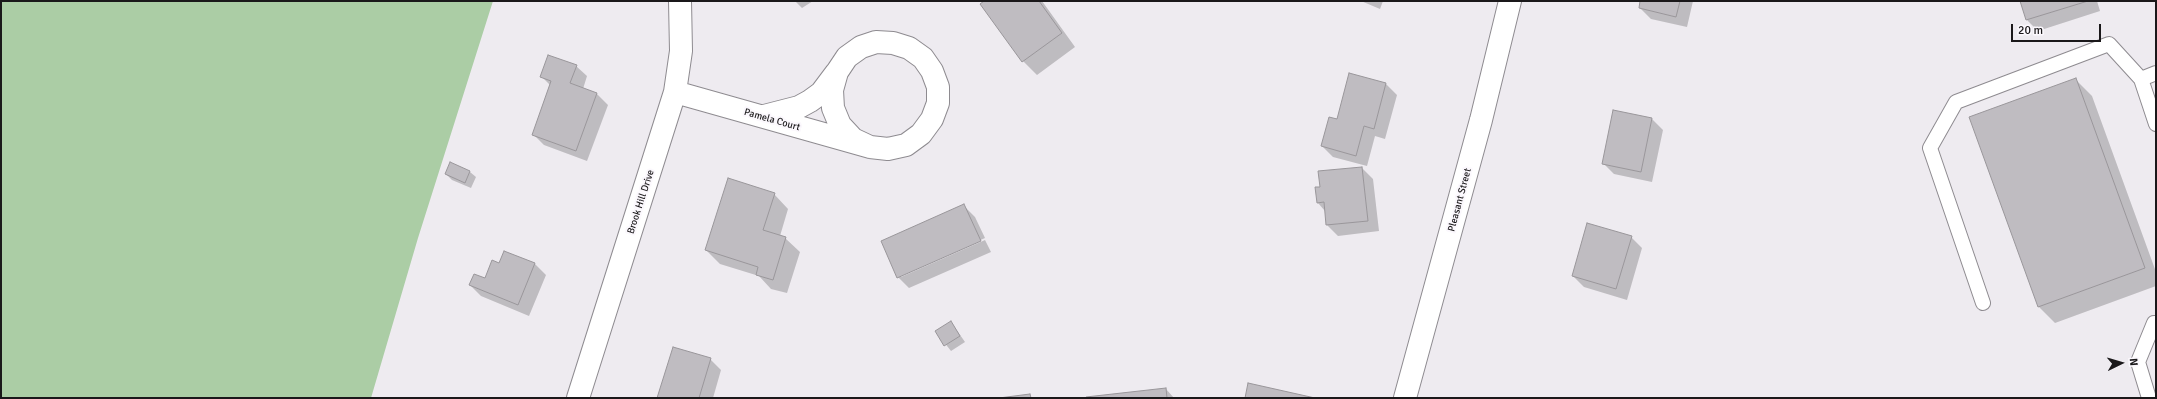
<!DOCTYPE html>
<html>
<head>
<meta charset="utf-8">
<style>
  body { margin:0 }
  #map { position:relative; width:2157px; height:399px; overflow:hidden; background:#eeebf0; font-family:Signika,sans-serif }
  canvas { display:block }
  .frame { position:absolute; inset:0; border:2px solid #1a181a; pointer-events:none }
  .north { position:absolute; left:2101px; top:343px; width:40px; height:40px; -webkit-text-stroke:3px #fbf8fd; paint-order:stroke; rotate:85deg; font-size:11px; font-weight:700; line-height:16px; text-align:center; color:#1a181a }
  .north::after { content:''; display:block; margin:auto; width:14px; height:18px; background:#1a181a; clip-path:polygon(50% 0,100% 100%,50% 72%,0 100%) }
  .scale { position:absolute; left:2011px; top:24px; width:90px; height:18px; box-sizing:border-box; border:2px solid #1a181a; border-top:0; padding-left:5px; font-size:12px; line-height:14px; white-space:nowrap; color:#1a181a; -webkit-text-stroke:3px #fbf8fd; paint-order:stroke }
</style>
</head>
<body>
<div id="map">
<canvas width="2157" height="399"></canvas>
<div class="frame"></div>
<div class="north">N</div>
<div class="scale">20 m</div>
</div>
<script>
const ctx = document.querySelector('canvas').getContext('2d');
ctx.lineJoin = 'round';
function paint(path, color) {
  ctx.fillStyle = color;
  ctx.fill(path, 'evenodd');
}
function toPath(rows) {
  const path = new Path2D();
  for (const r of rows) {
    path.moveTo(r[0], r[1]);
    for (let i = 2; i < r.length; i += 2) path.lineTo(r[i], r[i + 1]);
  }
  return path;
}
function strokePath(path, color, width, dash) {
  ctx.strokeStyle = color;
  ctx.lineWidth = width;
  ctx.lineCap = dash ? 'butt' : 'round';
  ctx.setLineDash(dash || []);
  ctx.stroke(path);
}
function write(font, color, halo, rows, align = 'center') {
  ctx.font = font + ' Signika,sans-serif';
  ctx.lineWidth = 4;
  ctx.setLineDash([]);
  ctx.textBaseline = 'middle';
  ctx.strokeStyle = halo;
  ctx.fillStyle = color;
  for (const [text, x, y, turn = 0] of rows) {
    ctx.save();
    ctx.translate(x, y);
    ctx.rotate((+turn || 0) * Math.PI / 180);
    ctx.textAlign = isNaN(turn) ? turn : align;
    if (halo) ctx.strokeText(text, 0, 0);
    ctx.fillText(text, 0, 0);
    ctx.restore();
  }
}
const green = toPath([
  [1,1,493,1,418,238,371,398,1,398]
]);
const shadow = toPath([
  [795,1,813,1,802,8],
  [985,1,1042,1,1075,47,1037,75,1023,61],
  [1361,1,1383,1,1380,9],
  [1641,1,1693,1,1687,27,1651,19,1640,8],
  [2021,1,2097,1,2100,11,2038,31,2027,20],
  [576,66,587,76,583,89,597,94,608,105,587,161,544,145,533,134,550,85,542,77],
  [1350,74,1386,84,1397,95,1385,139,1375,136,1367,166,1333,157,1322,146,1337,120],
  [2076,80,2092,96,2156,272,2156,286,2055,323,2039,307],
  [1652,119,1663,130,1652,182,1614,174,1603,163],
  [1362,168,1373,179,1379,231,1338,236,1327,225,1325,211,1318,203,1316,188,1321,188],
  [470,172,476,177,471,188,452,180,446,174],
  [774,194,788,209,780,236,785,238,800,252,787,293,771,289,759,276,720,264,706,250],
  [964,206,975,217,985,238,901,275,901,277,985,240,991,252,909,288,898,277],
  [1631,237,1642,248,1627,300,1584,287,1573,276],
  [505,252,535,264,546,275,529,316,481,296,470,285,485,280,500,264],
  [951,322,965,342,951,351,936,332],
  [710,359,721,370,713,398,658,398],
  [1166,389,1174,398,1087,398]
]);
const building = toPath([
  [984,1,1039,1,1062,33,1022,62,980,4,984,1],
  [1640,1,1680,1,1676,17,1639,8,1640,1],
  [2020,1,2088,1,2026,20,2020,1],
  [548,55,577,65,570,83,597,93,576,151,532,135,551,81,540,77,548,55],
  [1349,73,1386,83,1374,129,1364,126,1356,156,1321,146,1329,117,1337,119,1349,73],
  [2076,78,2145,268,2038,307,1969,117,2076,78],
  [1613,110,1652,118,1641,172,1602,164,1613,110],
  [450,162,470,171,465,183,445,174,450,162],
  [1362,167,1368,221,1326,225,1324,202,1317,203,1315,187,1320,187,1318,171,1362,167],
  [728,178,775,193,763,230,786,237,773,280,756,275,758,267,705,250,728,178],
  [964,204,981,241,897,278,881,241,964,204],
  [1587,223,1632,236,1616,289,1572,276,1587,223],
  [504,251,535,263,518,305,469,285,474,274,485,278,492,260,499,263,504,251],
  [951,321,960,336,944,346,935,331,951,321],
  [673,347,711,358,699,398,657,398,673,347],
  [1248,383,1315,398,1245,398,1248,383],
  [1166,388,1167,398,1086,398,1086,397,1166,388],
  [1030,394,1031,398,999,398,1030,394]
]);
const lane = toPath([
  [2141,79,2156,124],
  [1983,303,1930,148,1956,102,2109,44,2141,79,2156,73],
  [2149,398,2138,362,2154,323,2156,323]
]);
const street = toPath([
  [675,92,870,147,888,149,906,145,921,134,932,119,938,103,938,87,932,71,923,58,909,48,893,43,876,42,861,47,847,57,837,72,832,90,833,108,840,125,853,139,870,147],
  [764,116,799,107,810,101,821,93,836,73],
  [578,398,675,92,681,51,680,1],
  [1405,398,1481,120,1510,1]
]);
const streetNames = [
  ["Pamela Court",772,120,16],
  ["Pleasant Street",1460,200,-75],
  ["Brook Hill Drive",641,202,-72]
];
paint(green, '#abcda5');
paint(shadow, '#0003');
paint(building, '#bfbcc1');
strokePath(building, '#99969a', 1);
strokePath(lane, '#8e8b90', 16);
strokePath(street, '#8e8b90', 24);
strokePath(lane, '#fff', 14);
strokePath(street, '#fff', 22);
write('10px', '#1a181a', '#fbf8fd', streetNames);
</script>
</body>
</html>
